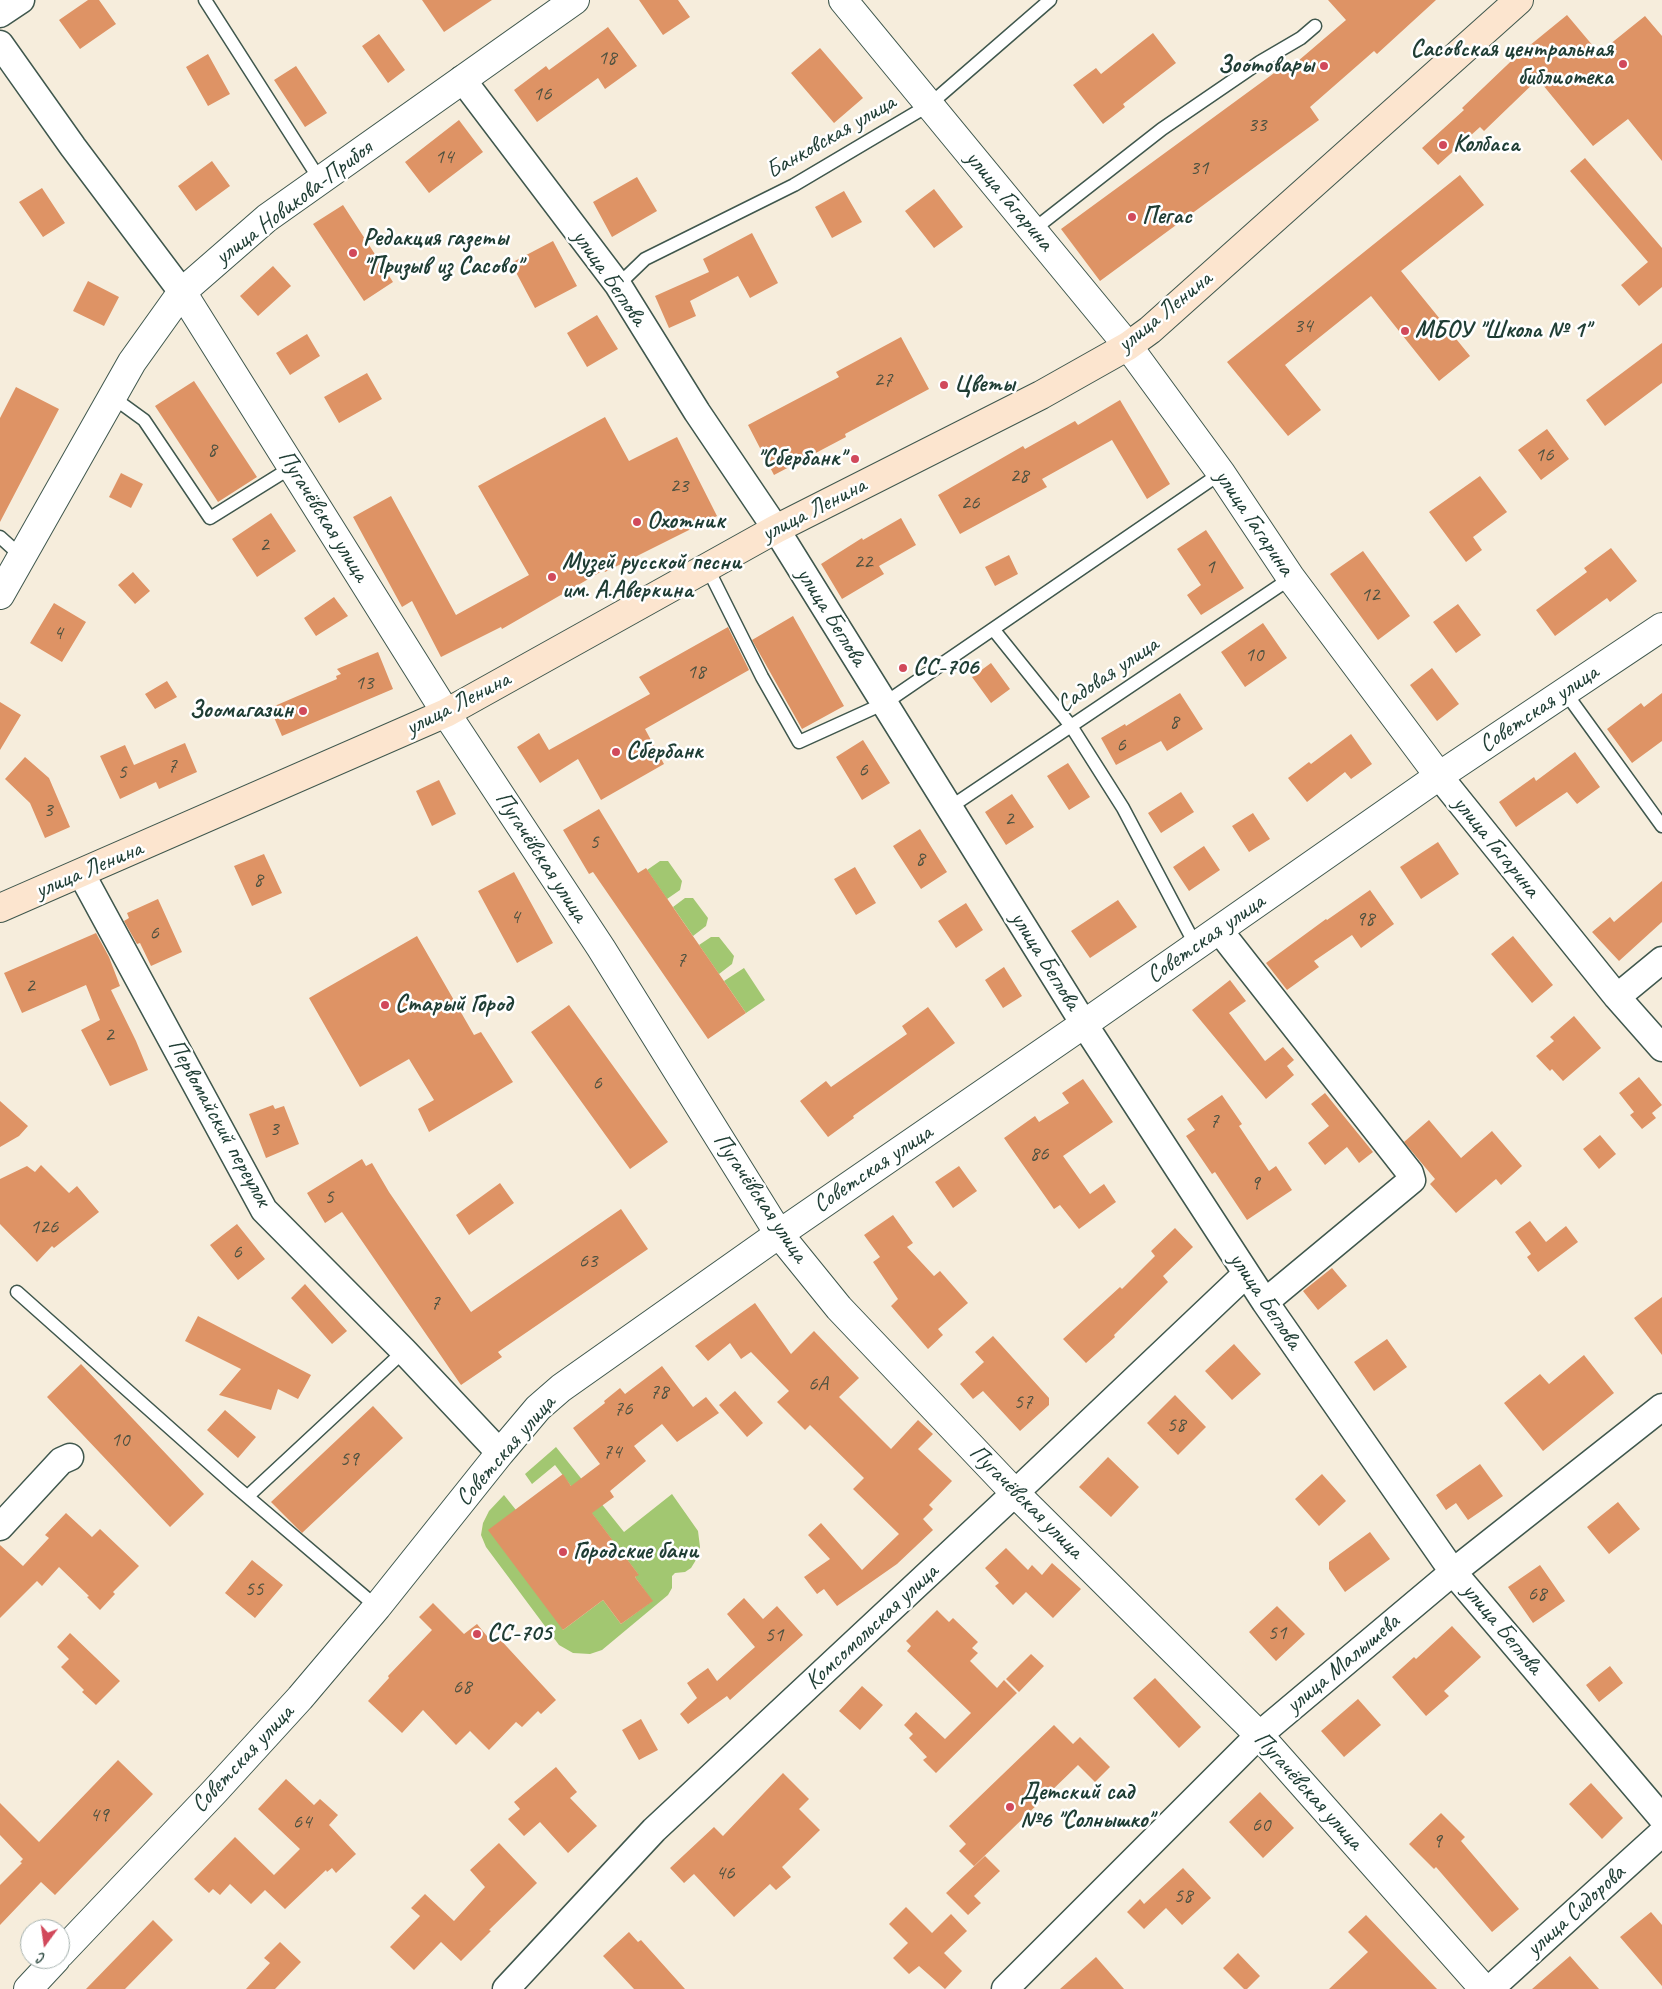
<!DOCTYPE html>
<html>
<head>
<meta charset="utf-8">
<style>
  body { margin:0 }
  #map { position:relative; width:1662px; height:1989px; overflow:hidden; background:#f6eddc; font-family:Caveat,sans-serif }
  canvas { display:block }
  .north { position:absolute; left:20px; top:1919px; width:50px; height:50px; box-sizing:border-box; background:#fff; border:1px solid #a5b1ae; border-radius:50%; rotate:194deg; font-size:14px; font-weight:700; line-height:20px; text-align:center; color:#1f3d34 }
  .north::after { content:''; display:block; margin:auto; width:18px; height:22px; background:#d1495b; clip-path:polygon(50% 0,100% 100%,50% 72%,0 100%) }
</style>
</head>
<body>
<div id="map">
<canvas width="1662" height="1989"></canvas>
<div class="north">С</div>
</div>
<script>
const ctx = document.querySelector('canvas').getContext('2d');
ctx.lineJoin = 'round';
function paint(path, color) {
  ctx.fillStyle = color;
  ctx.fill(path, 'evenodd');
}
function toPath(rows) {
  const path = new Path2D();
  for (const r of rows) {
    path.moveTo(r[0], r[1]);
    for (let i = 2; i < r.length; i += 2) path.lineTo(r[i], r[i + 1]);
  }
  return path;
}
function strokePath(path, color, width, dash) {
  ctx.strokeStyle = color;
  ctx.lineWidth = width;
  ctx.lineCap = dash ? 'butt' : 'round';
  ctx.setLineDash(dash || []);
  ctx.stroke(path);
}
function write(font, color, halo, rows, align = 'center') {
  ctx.font = font + ' Caveat,sans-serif';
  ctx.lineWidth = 5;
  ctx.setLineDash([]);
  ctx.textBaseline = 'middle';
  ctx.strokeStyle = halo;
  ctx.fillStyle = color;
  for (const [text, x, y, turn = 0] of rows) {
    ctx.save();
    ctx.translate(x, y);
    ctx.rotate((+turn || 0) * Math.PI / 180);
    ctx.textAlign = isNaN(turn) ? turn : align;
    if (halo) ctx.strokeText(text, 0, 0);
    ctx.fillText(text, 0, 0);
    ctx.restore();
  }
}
const green = toPath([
  [660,861,668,861,682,881,680,890,667,899,647,870],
  [685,898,693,898,708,918,706,926,693,936,673,907],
  [711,937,719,937,734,956,732,964,719,974,699,945],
  [744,968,765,1000,746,1013,724,981],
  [556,1447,624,1532,672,1494,698,1531,700,1547,699,1555,691,1568,685,1572,675,1573,672,1576,672,1588,668,1595,602,1650,590,1654,573,1653,559,1645,486,1547,481,1535,483,1523,489,1511,504,1495,516,1510,563,1630,603,1600,621,1624,652,1601,635,1577,638,1574,555,1465,532,1484,525,1474]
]);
const building = toPath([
  [88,0,99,0,116,24,80,49,59,20],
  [422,0,492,0,444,32],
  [639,0,678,0,690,17,663,35],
  [1328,0,1436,0,1377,54,1374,51,1310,107,1319,120,1100,281,1061,229,1281,68,1284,73,1346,20],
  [1567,15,1599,53,1645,16,1662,36,1662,161,1628,119,1593,146,1538,79,1484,131,1480,127,1438,165,1422,148,1464,110,1462,108,1528,45,1529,46],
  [608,27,637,66,605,89,598,78,537,122,514,90,546,66,549,70],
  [1153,33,1176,63,1123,104,1125,107,1103,124,1073,85,1096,68,1101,74],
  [379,34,405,70,388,83,362,46],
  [820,48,863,98,834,123,791,73],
  [208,54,230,94,208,106,186,67],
  [296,66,327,113,305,127,274,80],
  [459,120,483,152,429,193,405,162],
  [1585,158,1662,248,1662,287,1639,306,1621,285,1648,262,1570,171],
  [212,161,230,186,196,211,178,186],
  [1460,175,1484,205,1401,271,1470,356,1439,381,1371,296,1285,365,1321,410,1288,436,1227,362],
  [637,177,657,211,612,237,593,202],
  [42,188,65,223,43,237,19,202],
  [934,189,963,227,934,248,905,211],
  [844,191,862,222,832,238,815,207],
  [343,205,393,282,364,301,313,224],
  [752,233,778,283,750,298,738,276,690,301,696,316,669,328,655,296,709,272,703,259],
  [553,241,577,286,535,308,511,263],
  [273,266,291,286,258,316,240,296],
  [88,281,119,297,104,326,73,311],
  [597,315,618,349,587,367,567,333],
  [307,334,320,356,290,375,276,353],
  [901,337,929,389,845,434,846,437,774,475,748,425,839,377,836,372],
  [1662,343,1662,383,1605,426,1586,400],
  [367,373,382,399,339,423,324,397],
  [194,381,257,477,218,502,155,406],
  [16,387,59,409,0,522,0,418],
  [1120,400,1170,484,1147,499,1112,440,1042,479,1047,487,960,534,938,495,1023,446,1025,449,1075,421,1078,425],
  [605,417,629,461,677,437,717,516,605,572,604,570,502,629,501,627,441,657,412,601,402,607,353,517,391,496,456,615,529,575,478,486],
  [1547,429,1569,459,1541,480,1518,450],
  [121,473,143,484,131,508,109,497],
  [1480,476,1507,512,1473,537,1482,550,1466,562,1429,512],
  [271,513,296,551,257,577,232,539],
  [901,518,916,545,879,566,884,574,842,599,821,564,862,538,863,540],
  [1206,530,1244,588,1201,615,1187,595,1201,585,1177,549],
  [1611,548,1637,581,1610,602,1607,598,1555,636,1536,610,1587,572,1584,568],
  [1363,551,1410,616,1378,640,1330,574],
  [1009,555,1018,574,995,586,985,567],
  [133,572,150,591,135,604,118,585],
  [334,597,348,616,316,636,304,618],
  [54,603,86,622,62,662,30,643],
  [1458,604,1481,635,1456,653,1433,622],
  [793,616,844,706,802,729,752,640],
  [1263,623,1287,658,1245,687,1221,652],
  [728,627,749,670,645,729,664,764,601,800,578,759,540,783,517,747,539,733,549,750,650,694,639,677],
  [378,652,393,689,282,736,270,708,337,679,336,676,341,674,337,669],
  [991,663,1010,689,991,703,972,677],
  [1432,668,1459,704,1437,721,1410,685],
  [167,681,177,697,155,709,145,694],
  [1180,693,1203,729,1167,751,1161,741,1116,765,1101,738,1125,724,1126,726],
  [1662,693,1662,741,1632,763,1607,729,1641,703,1644,707],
  [0,702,21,715,0,750],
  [1351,734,1372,764,1351,779,1345,772,1307,802,1288,778,1309,762,1311,764],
  [863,740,890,783,862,800,836,757],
  [185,743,197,772,159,789,156,782,120,799,100,756,125,745,134,765],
  [1575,752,1600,787,1577,804,1567,792,1516,827,1499,802,1534,777,1536,781],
  [25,757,49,778,70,827,45,838,30,803,5,779],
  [1068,763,1090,797,1069,810,1047,776],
  [439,780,456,814,432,826,416,791],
  [1181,792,1194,812,1161,833,1148,813],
  [1012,794,1034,827,1006,845,985,812],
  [599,809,638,873,646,868,746,1013,708,1039,593,872,589,874,563,830],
  [1253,813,1270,839,1249,852,1232,826],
  [920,829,947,872,921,889,893,846],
  [1438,842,1459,874,1421,899,1400,867],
  [1204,846,1220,870,1189,891,1173,867],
  [264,854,282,893,252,906,234,866],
  [855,867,876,903,856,915,834,879],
  [514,872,553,943,517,963,478,891],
  [1662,881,1662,922,1619,961,1592,932,1610,917,1614,922],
  [1370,890,1394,924,1361,948,1352,935,1314,961,1319,967,1287,990,1266,963,1326,919,1327,920],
  [158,899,182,952,151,966,140,943,137,944,124,921,129,918,127,913],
  [1118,900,1137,927,1090,958,1071,931],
  [966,903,983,930,956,948,938,921],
  [96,933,109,957,120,986,111,990,136,1041,148,1070,110,1086,81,1030,100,1020,86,985,22,1013,4,973],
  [417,936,474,1035,481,1032,513,1082,429,1132,418,1109,434,1100,409,1059,360,1087,309,998],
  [1513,936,1553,985,1532,1003,1491,954],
  [1004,967,1022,996,1003,1008,985,980],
  [1230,980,1246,1001,1229,1013,1265,1061,1283,1047,1294,1060,1287,1066,1294,1075,1266,1099,1192,1010],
  [569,1005,668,1142,630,1169,531,1032],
  [928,1007,955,1043,853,1116,854,1118,828,1137,800,1101,826,1081,831,1087,907,1034,902,1026],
  [1574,1016,1601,1048,1563,1081,1552,1069,1550,1071,1536,1056,1554,1041,1550,1037],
  [1639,1077,1662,1105,1652,1113,1656,1118,1642,1129,1630,1115,1634,1112,1619,1093],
  [1083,1079,1113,1122,1063,1156,1090,1194,1104,1184,1116,1202,1079,1229,1060,1205,1054,1209,1004,1138,1035,1116,1039,1122,1069,1103,1062,1093],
  [1325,1093,1373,1152,1359,1163,1347,1147,1325,1165,1308,1143,1329,1126,1311,1104],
  [1222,1095,1242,1124,1239,1126,1269,1171,1276,1166,1292,1190,1247,1220,1215,1172,1212,1174,1186,1136,1195,1130,1187,1119],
  [0,1101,28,1126,19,1136,0,1147],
  [273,1105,275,1109,284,1106,299,1144,266,1158,249,1114],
  [1429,1120,1461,1158,1492,1131,1522,1166,1501,1185,1496,1179,1456,1213,1430,1184,1435,1179,1404,1142],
  [1600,1135,1616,1154,1599,1169,1583,1149],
  [362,1159,366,1166,372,1163,389,1192,471,1312,621,1209,648,1249,498,1352,502,1357,461,1385,342,1212,325,1223,307,1193],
  [41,1165,69,1193,77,1186,99,1212,54,1248,52,1246,37,1262,0,1224,0,1179,27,1166,35,1172],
  [959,1166,977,1191,953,1208,935,1182],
  [500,1183,514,1203,469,1235,456,1215],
  [893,1215,913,1243,907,1247,934,1276,940,1271,968,1303,938,1329,943,1335,928,1349,891,1306,898,1299,873,1262,880,1257,864,1235],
  [1530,1221,1546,1242,1566,1226,1578,1242,1538,1272,1527,1257,1531,1254,1515,1232],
  [237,1224,265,1259,238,1280,210,1245],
  [1175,1228,1193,1247,1163,1276,1168,1282,1114,1335,1115,1337,1086,1363,1063,1339,1120,1287,1122,1289,1155,1256,1151,1251],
  [1332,1268,1347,1286,1318,1310,1303,1291],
  [305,1284,347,1331,332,1344,291,1298],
  [1662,1297,1662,1355,1634,1318],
  [755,1303,791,1354,814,1331,859,1378,839,1397,891,1449,918,1420,933,1434,918,1449,952,1481,929,1505,933,1509,923,1519,933,1530,897,1564,837,1606,824,1589,817,1594,804,1577,830,1559,808,1535,821,1523,862,1570,899,1534,853,1489,864,1478,810,1425,805,1430,777,1402,789,1391,751,1352,741,1359,730,1343,708,1361,695,1346],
  [198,1316,311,1375,298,1399,278,1389,271,1410,219,1395,241,1369,185,1341],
  [993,1336,1049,1398,1049,1405,1020,1431,983,1391,973,1399,960,1384,984,1362,975,1352],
  [1387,1339,1407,1367,1374,1391,1354,1362],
  [1234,1344,1261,1374,1232,1400,1205,1371],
  [1584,1355,1614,1393,1543,1451,1504,1403,1540,1374,1549,1384],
  [81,1364,204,1494,170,1527,47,1397],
  [662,1366,693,1407,706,1397,719,1413,677,1442,662,1424,634,1446,646,1461,610,1491,614,1497,592,1513,639,1575,635,1577,653,1601,621,1624,603,1600,563,1630,488,1530,563,1474,571,1486,600,1464,573,1428,605,1403,604,1401,620,1388,625,1394],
  [735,1391,763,1423,747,1437,719,1405],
  [1175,1395,1206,1427,1178,1455,1147,1423],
  [373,1406,403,1438,302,1533,271,1502],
  [225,1410,256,1437,238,1458,207,1430],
  [1108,1457,1139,1487,1111,1517,1079,1487],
  [1480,1464,1503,1496,1468,1520,1456,1503,1446,1510,1436,1495],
  [1322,1474,1346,1501,1319,1526,1295,1499],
  [1618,1502,1640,1529,1609,1554,1587,1527],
  [66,1513,92,1537,100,1529,139,1566,113,1592,115,1594,100,1610,87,1597,89,1596,59,1567,42,1586,37,1581,0,1618,0,1545,23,1566,49,1538,45,1535],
  [1370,1532,1390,1559,1345,1592,1329,1569,1329,1562],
  [1006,1548,1028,1570,1032,1565,1042,1575,1052,1563,1081,1589,1053,1618,1026,1592,1013,1605,995,1586,999,1583,985,1568],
  [252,1560,283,1585,255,1618,225,1593],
  [1540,1565,1565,1601,1533,1623,1508,1587],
  [744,1598,763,1619,777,1606,803,1635,730,1700,727,1696,688,1724,680,1714,697,1698,687,1683,708,1668,717,1681,755,1647,727,1614],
  [433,1603,464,1634,477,1624,491,1641,497,1636,556,1700,541,1714,538,1711,522,1727,516,1722,489,1750,470,1731,456,1745,423,1710,402,1733,368,1701,389,1678,388,1676,432,1630,419,1617],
  [1277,1606,1305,1634,1276,1661,1249,1632],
  [937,1610,949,1622,953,1618,978,1642,972,1648,978,1653,970,1661,997,1688,1004,1680,1017,1693,936,1773,923,1760,927,1757,909,1738,913,1734,904,1725,916,1712,945,1739,971,1713,907,1651,911,1646,906,1641],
  [1452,1626,1481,1657,1444,1691,1449,1696,1426,1716,1392,1677,1414,1657,1416,1659],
  [70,1633,120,1681,96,1705,82,1692,84,1690,61,1667,69,1659,57,1647],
  [1031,1654,1044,1666,1019,1692,1006,1679],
  [1610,1666,1623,1683,1599,1702,1586,1685],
  [1155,1678,1201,1727,1179,1748,1133,1698],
  [862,1686,883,1705,860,1730,839,1711],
  [1358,1699,1381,1725,1344,1757,1321,1731],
  [641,1719,658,1750,639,1760,622,1730],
  [1054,1725,1073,1744,1080,1737,1110,1767,1095,1782,1078,1765,974,1866,959,1851,966,1844,949,1826],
  [118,1760,153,1794,55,1895,41,1882,0,1925,0,1885,22,1863,20,1862,23,1859,0,1835,0,1803,39,1842],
  [556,1767,577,1792,570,1798,597,1826,568,1853,540,1822,524,1836,508,1819,520,1809,514,1802],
  [783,1773,809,1799,799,1809,820,1830,782,1867,791,1877,776,1890,770,1884,734,1917,694,1874,684,1883,670,1868,714,1827,723,1836],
  [286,1779,314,1805,320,1799,338,1815,329,1825,356,1854,336,1873,332,1868,327,1872,326,1870,285,1909,265,1890,251,1904,230,1884,220,1895,213,1889,209,1893,194,1879,235,1837,274,1875,300,1849,258,1809],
  [1591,1783,1623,1818,1602,1839,1569,1804],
  [1260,1792,1294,1828,1263,1858,1229,1822],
  [1441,1813,1465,1837,1461,1841,1519,1909,1492,1932,1436,1867,1434,1869,1409,1844],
  [499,1843,537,1883,489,1930,491,1931,461,1961,441,1942,414,1970,390,1947,420,1916,411,1908,425,1894,454,1921,485,1887,470,1870],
  [985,1856,1000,1871,974,1896,981,1903,968,1915,946,1893],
  [1183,1868,1211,1898,1182,1925,1166,1908,1144,1929,1127,1912,1140,1899,1144,1904],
  [906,1907,932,1933,951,1914,967,1931,944,1953,962,1971,945,1989,919,1966,909,1974,893,1958,908,1943,889,1924],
  [1651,1912,1662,1925,1662,1986,1620,1937],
  [1366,1915,1437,1989,1329,1989,1368,1952,1348,1932],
  [153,1920,173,1940,125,1989,86,1989],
  [629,1932,638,1942,641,1940,685,1989,634,1989,603,1956],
  [280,1942,301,1962,275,1989,246,1989,270,1963,264,1958],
  [1238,1953,1260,1976,1247,1989,1244,1989,1223,1968],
  [1570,1956,1599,1989,1532,1989],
  [1096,1957,1124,1989,1060,1989]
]);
const service = toPath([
  [205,0,320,180],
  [1033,230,1162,129,1260,62,1301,38,1315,26],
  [618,285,645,259,794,185,929,105,1050,0],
  [111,396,144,420,210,518,292,467],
  [0,537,21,556],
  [707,567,762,677,799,742,885,703,1221,473],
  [993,629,1071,726,1123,808,1196,946],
  [1565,692,1662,826],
  [949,808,1291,578],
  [17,1292,235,1486,377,1607],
  [248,1496,404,1351]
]);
const minor = toPath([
  [0,14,21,0],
  [0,44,73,147,182,292],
  [462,79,618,285,697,412,776,529,1084,1024,1265,1302,1453,1572,1662,1818],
  [1439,776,1617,997,1662,1048],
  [81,873,264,1210,404,1351,500,1453],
  [1219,930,1410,1173,1412,1180,1265,1302],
  [1617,997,1662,960],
  [0,1527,61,1461,70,1457],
  [506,1989,654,1830,1015,1493,1246,1274],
  [1005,1989,1259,1735,1453,1572,1662,1407],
  [1490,1989,1662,1833]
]);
const tertiary = toPath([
  [843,0,1128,346,1221,473,1291,578,1439,776],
  [182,292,446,713,601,948,779,1234,839,1308,1015,1493,1259,1735,1484,1989],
  [0,595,132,362,182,292,267,218,575,0],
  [60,1954,215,1791,300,1698,377,1607,500,1453,538,1408,561,1388,779,1234,1084,1024,1439,776,1662,627],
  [28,1989,56,1959]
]);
const secondary = toPath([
  [0,908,446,713,776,529,1041,395,1128,346,1150,330,1519,0]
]);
const markers = [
  [1623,64,5,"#d1495b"],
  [1324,66,5,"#d1495b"],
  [1443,145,5,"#d1495b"],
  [1132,217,5,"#d1495b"],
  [353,253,5,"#d1495b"],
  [1405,331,5,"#d1495b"],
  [944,385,5,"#d1495b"],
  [855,459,5,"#d1495b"],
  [637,522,5,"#d1495b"],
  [552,577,5,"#d1495b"],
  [903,668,5,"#d1495b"],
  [303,711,5,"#d1495b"],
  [616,752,5,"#d1495b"],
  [385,1005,5,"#d1495b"],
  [563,1552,5,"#d1495b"],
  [477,1634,5,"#d1495b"],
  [1010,1807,5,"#d1495b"]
];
const numberNames = [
  ["18",607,58],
  ["16",542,94],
  ["33",1257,125],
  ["14",444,157],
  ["31",1199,168],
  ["34",1303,326],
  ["27",883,380],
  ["8",212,450],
  ["16",1544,455],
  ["28",1019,476],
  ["23",679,486],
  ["26",970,503],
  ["2",264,545],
  ["22",863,562],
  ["1",1210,567],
  ["12",1370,595],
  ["4",58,633],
  ["10",1254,655],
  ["18",696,672],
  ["13",364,683],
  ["8",1174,722],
  ["6",1121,745],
  ["7",172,766],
  ["6",863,770],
  ["5",122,772],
  ["3",48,810],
  ["2",1009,819],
  ["5",594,842],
  ["8",920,859],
  ["8",258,880],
  ["4",515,917],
  ["98",1365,919],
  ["6",154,933],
  ["7",681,960],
  ["2",30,986],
  ["2",109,1035],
  ["6",597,1083],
  ["7",1214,1121],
  ["3",274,1129],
  ["86",1039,1154],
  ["9",1255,1183],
  ["5",329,1197],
  ["126",44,1227],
  ["6",237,1252],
  ["63",588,1261],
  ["7",435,1303],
  ["6А",818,1384],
  ["78",659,1392],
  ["57",1023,1402],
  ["76",623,1409],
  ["58",1176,1425],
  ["10",120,1440],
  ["74",612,1452],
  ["59",349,1459],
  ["55",254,1589],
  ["68",1537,1594],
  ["51",1277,1633],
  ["51",774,1635],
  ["68",462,1687],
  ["49",99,1815],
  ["64",302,1822],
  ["60",1261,1825],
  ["9",1437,1841],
  ["46",725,1873],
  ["58",1183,1896]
];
const poiNames = [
  ["Сасовская центральная",1613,50,"right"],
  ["библиотека",1613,78,"right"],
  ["Зоотовары",1314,66,"right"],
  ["Колбаса",1453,145],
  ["Пегас",1142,217],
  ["Редакция газеты",363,239],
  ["\"Призыв из Сасово\"",363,267],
  ["МБОУ \"Школа № 1\"",1415,331],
  ["Цветы",954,385],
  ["\"Сбербанк\"",845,459,"right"],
  ["Охотник",647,522],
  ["Музей русской песни",562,563],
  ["им. А.Аверкина",562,591],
  ["СС-706",913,668],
  ["Зоомагазин",293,711,"right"],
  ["Сбербанк",626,752],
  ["Старый Город",395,1005],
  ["Городские бани",573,1552],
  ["СС-705",487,1634],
  ["Детский сад",1020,1793],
  ["№6 \"Солнышко\"",1020,1821]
];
const streetNames = [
  ["Банковская улица",831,137,-30],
  ["улица Гагарина",1009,201,50],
  ["улица Новикова-Прибоя",294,203,-37],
  ["улица Беглова",609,278,55],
  ["улица Ленина",1165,312,-39],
  ["улица Ленина",814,510,-27],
  ["Пугачёвская улица",323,516,58],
  ["улица Гагарина",1254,523,56],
  ["улица Беглова",831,617,58],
  ["Садовая улица",1108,675,-34],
  ["улица Ленина",458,704,-27],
  ["Советская улица",1539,709,-34],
  ["улица Гагарина",1496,847,51],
  ["Пугачёвская улица",541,857,57],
  ["улица Ленина",89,870,-23],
  ["Советская улица",1206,939,-35],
  ["улица Беглова",1045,961,58],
  ["Первомайский переулок",219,1123,61],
  ["Советская улица",873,1169,-34],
  ["Пугачёвская улица",760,1198,56],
  ["улица Беглова",1265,1301,56],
  ["Советская улица",506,1451,-49],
  ["Пугачёвская улица",1026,1502,45],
  ["Комсомольская улица",872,1627,-43],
  ["улица Беглова",1502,1629,50],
  ["улица Малышева",1343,1664,-40],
  ["Советская улица",243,1759,-47],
  ["Пугачёвская улица",1308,1791,48],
  ["улица Сидорова",1576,1911,-42]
];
paint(green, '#a2c771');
paint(building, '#de9365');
strokePath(service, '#3f574d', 15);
strokePath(minor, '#3f574d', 29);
strokePath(tertiary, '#3f574d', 30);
strokePath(secondary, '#3f574d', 30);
strokePath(service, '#fff', 12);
strokePath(minor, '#fff', 26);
strokePath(tertiary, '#fff', 28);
strokePath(secondary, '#fce5cf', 28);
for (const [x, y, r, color] of markers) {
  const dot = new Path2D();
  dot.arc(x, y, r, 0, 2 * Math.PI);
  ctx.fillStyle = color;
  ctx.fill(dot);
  strokePath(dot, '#fff', 2);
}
write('21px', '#4f5240', null, numberNames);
write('bold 24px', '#1f3d34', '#fff', poiNames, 'left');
write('24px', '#1f3d34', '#fff', streetNames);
</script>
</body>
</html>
